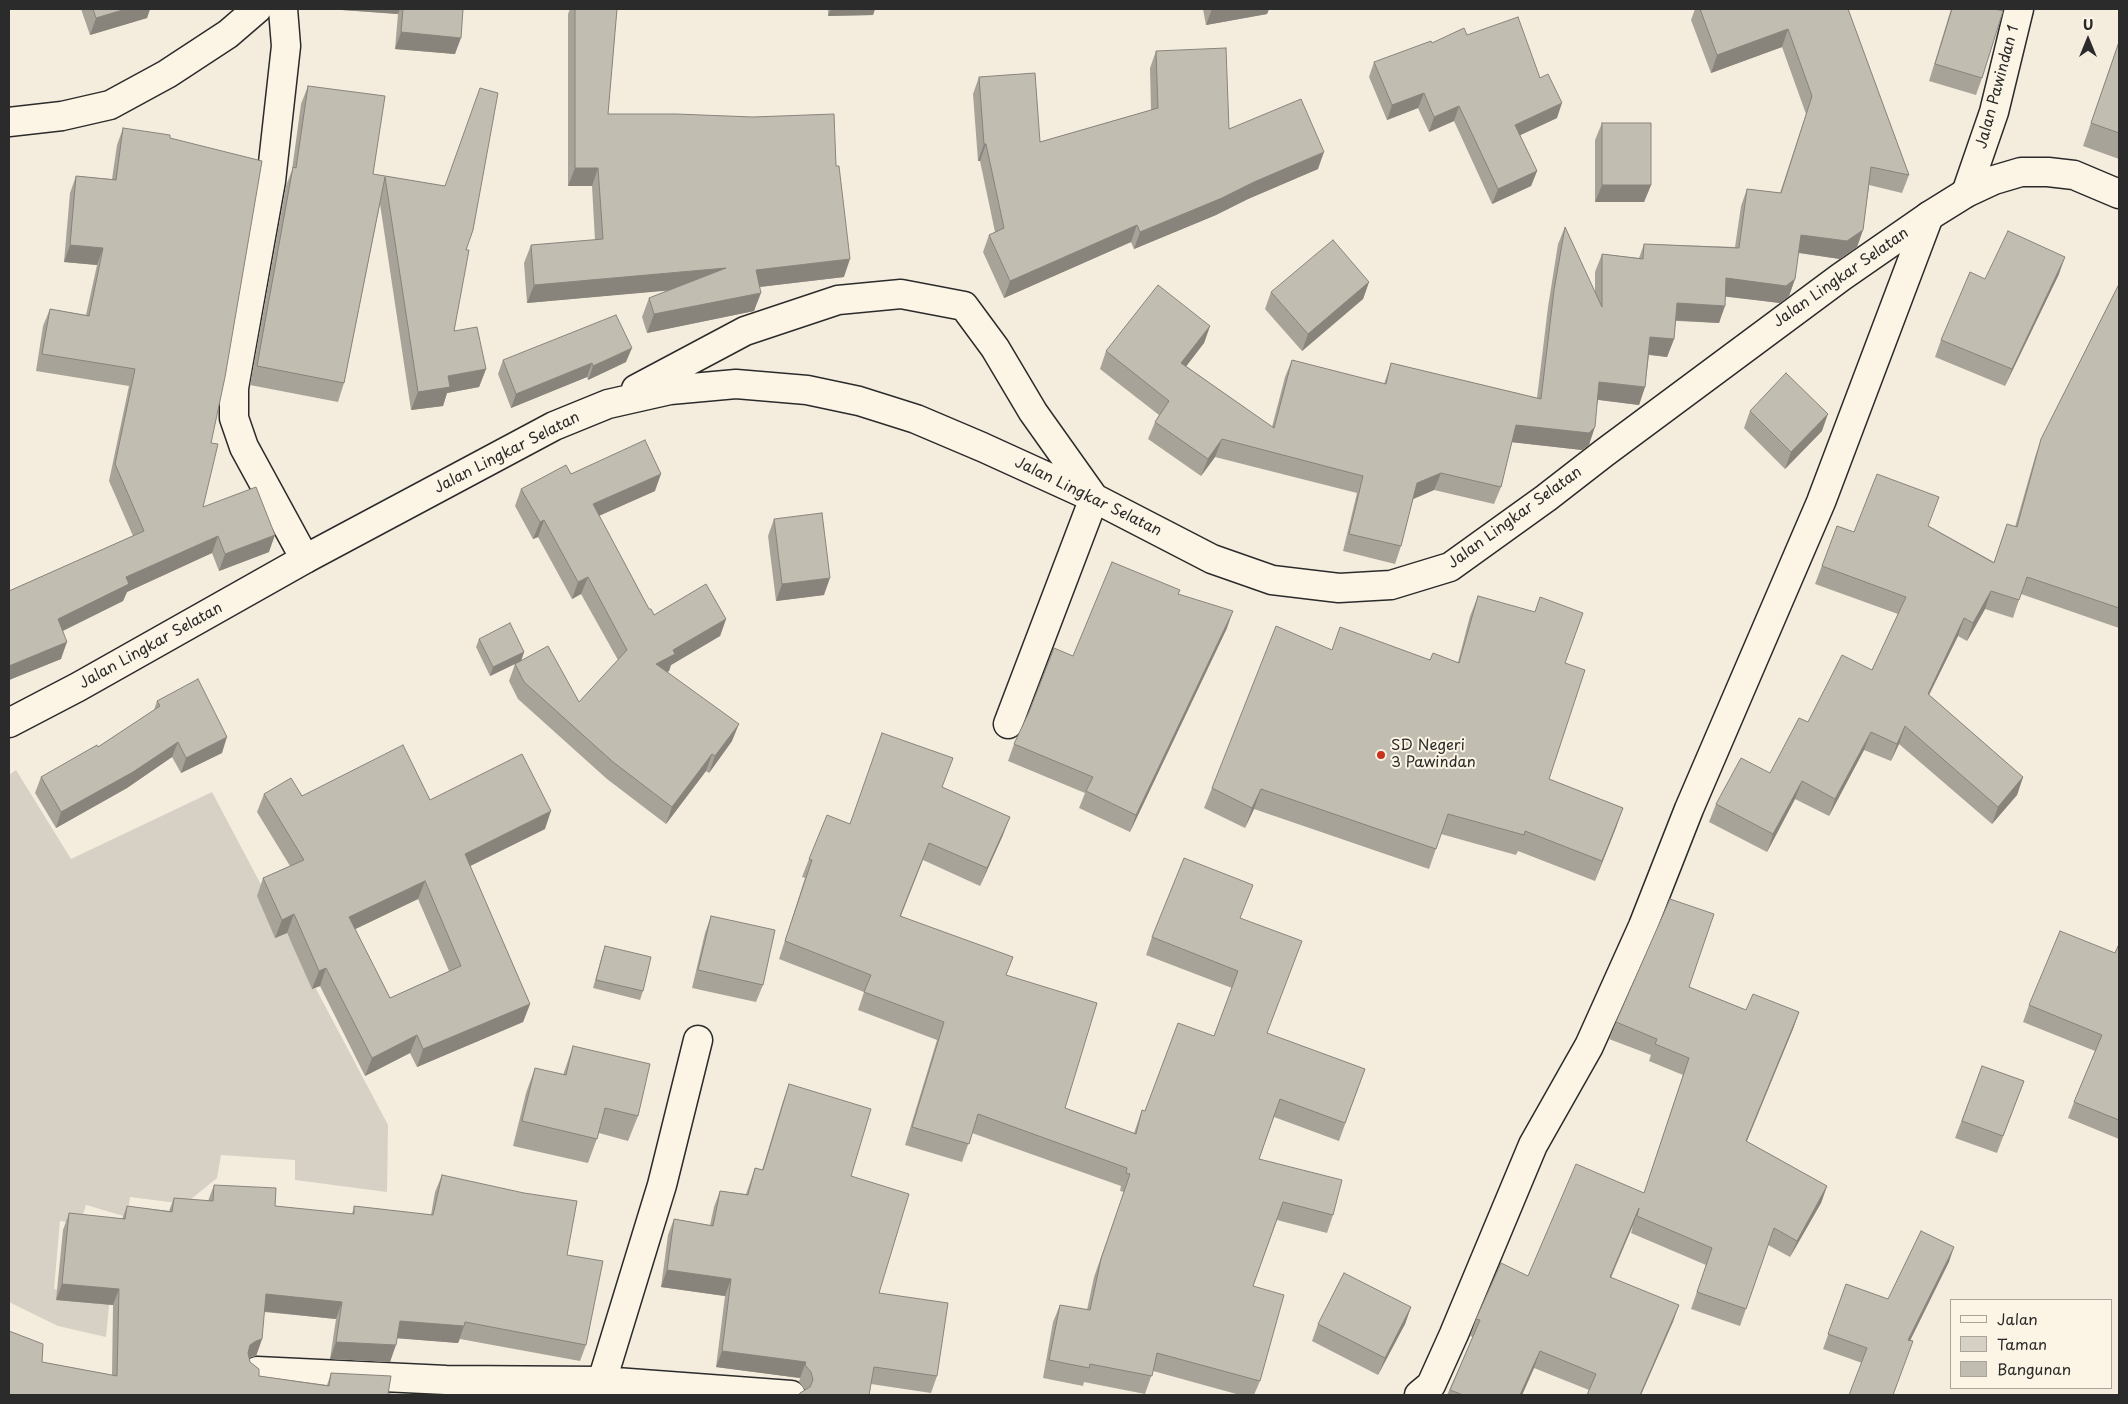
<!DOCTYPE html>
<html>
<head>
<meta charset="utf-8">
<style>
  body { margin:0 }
  #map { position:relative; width:2128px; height:1404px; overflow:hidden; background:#f4edde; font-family:"Playpen Sans",sans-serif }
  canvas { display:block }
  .frame { position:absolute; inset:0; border:10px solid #2b2b2b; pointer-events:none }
  .legend { position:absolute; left:1950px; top:1299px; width:162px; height:90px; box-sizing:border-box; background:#fcf5e5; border:1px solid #a8a49b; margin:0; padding:6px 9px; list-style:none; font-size:15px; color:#2b2b2b }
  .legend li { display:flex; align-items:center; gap:10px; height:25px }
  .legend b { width:25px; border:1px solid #a8a49b }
  .north { position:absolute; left:2063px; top:15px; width:50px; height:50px; -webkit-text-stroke:4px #fcf5e5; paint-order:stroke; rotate:0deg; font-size:14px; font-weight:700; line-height:20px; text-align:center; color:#2b2b2b }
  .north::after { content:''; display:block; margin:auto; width:18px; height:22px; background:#2b2b2b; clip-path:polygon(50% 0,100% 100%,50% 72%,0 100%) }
</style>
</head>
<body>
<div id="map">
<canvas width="2128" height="1404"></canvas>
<div class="frame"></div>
<ul class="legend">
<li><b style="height:6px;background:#fcf5e5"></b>Jalan</li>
<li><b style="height:14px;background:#d6d1c4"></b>Taman</li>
<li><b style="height:14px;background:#c2bdb1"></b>Bangunan</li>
</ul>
<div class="north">U</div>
</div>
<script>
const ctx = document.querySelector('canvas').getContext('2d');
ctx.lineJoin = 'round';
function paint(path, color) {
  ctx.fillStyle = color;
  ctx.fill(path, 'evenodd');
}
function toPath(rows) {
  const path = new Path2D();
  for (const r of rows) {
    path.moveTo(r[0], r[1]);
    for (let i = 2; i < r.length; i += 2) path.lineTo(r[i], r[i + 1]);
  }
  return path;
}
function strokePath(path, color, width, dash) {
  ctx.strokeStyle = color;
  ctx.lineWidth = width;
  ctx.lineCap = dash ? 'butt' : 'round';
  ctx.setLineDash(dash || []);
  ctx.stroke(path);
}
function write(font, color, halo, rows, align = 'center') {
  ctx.font = font + ' "Playpen Sans",sans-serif';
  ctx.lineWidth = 4;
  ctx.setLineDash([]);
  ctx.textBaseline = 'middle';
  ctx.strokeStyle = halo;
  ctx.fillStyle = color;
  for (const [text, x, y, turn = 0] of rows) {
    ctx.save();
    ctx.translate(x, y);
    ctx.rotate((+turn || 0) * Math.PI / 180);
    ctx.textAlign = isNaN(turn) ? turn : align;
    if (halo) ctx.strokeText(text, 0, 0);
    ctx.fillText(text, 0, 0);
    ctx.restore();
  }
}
const green = toPath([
  [16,770,71,859,212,792,388,1125,387,1192,295,1180,295,1160,221,1155,217,1178,185,1204,130,1197,127,1217,86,1205,80,1224,60,1221,54,1289,110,1296,106,1337,58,1326,9,1302,9,775]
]);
const minor = toPath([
  [283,9,286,46,271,181,234,388,234,418,244,447,305,559],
  [9,122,62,116,110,105,167,74,228,34,257,9],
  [1966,193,1994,112,2019,9],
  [1008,724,1094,498],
  [257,1371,446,1380,602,1381,791,1395],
  [600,1395,602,1381,662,1185,698,1040],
  [1419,1395,1431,1385,1454,1334,1533,1145,1589,1046,1643,926,1689,809,1821,502,1929,216]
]);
const tertiary = toPath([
  [636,389,745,331,838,300,901,294,964,306,995,348,1033,412,1092,495],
  [9,723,78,687,305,559,554,426,608,404,670,390,736,384,807,390,859,401,916,419,982,447,1094,498,1212,559,1272,580,1339,588,1391,585,1450,567,1546,498,1604,453,1841,277,1929,216,1966,193,1994,180,2021,172,2048,172,2074,175,2119,194]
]);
const wall = toPath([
  [81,9,150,9,147,18,90,35],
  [342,9,463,9,455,54,395,49,398,14,342,10],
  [570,9,617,9,608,114,836,166,844,277,760,287,754,311,647,333,642,317,649,298,669,290,527,303,524,263,531,245,595,240,592,186,568,186,568,14],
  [828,9,875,9,873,15,828,16],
  [1203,9,1269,9,1267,14,1206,25],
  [1695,9,1848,9,1909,175,1902,193,1869,185,1863,230,1857,247,1840,259,1798,253,1795,279,1789,296,1780,303,1726,296,1719,323,1676,321,1674,339,1667,357,1649,355,1645,387,1639,405,1598,400,1589,445,1582,450,1512,442,1501,487,1494,504,1434,490,1413,499,1401,546,1395,564,1343,551,1357,493,1215,457,1201,476,1148,439,1155,422,1159,415,1100,369,1106,351,1210,326,1204,343,1186,366,1272,427,1285,377,1292,360,1384,384,1391,363,1537,398,1548,307,1558,244,1565,227,1595,293,1595,272,1602,254,1639,258,1644,244,1735,247,1741,206,1747,189,1780,193,1806,114,1782,47,1711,73,1691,20],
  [1951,9,1995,9,1982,78,1976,95,1929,81],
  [1467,35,1540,78,1557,118,1520,135,1537,171,1531,186,1492,204,1454,121,1429,132,1418,108,1387,120,1369,77,1374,62,1432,43],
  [2119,41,2119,159,2083,146],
  [1156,51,1229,129,1318,169,1248,199,1216,215,1134,249,1131,242,1004,298,983,252,989,235,995,232,980,161,978,161,973,94,979,77,1040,142,1151,110,1150,68],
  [308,86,373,174,445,186,466,250,454,331,486,369,479,387,447,393,443,406,411,410,380,204,344,383,338,402,250,385,286,186,292,170,301,104],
  [1602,123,1651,185,1644,202,1595,202,1595,140],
  [123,128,170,138,211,443,203,507,269,552,219,571,212,553,127,592,123,601,63,631,61,659,9,680,9,591,133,536,109,481,129,386,36,371,43,326,50,309,86,315,97,265,64,262,70,193,76,176,112,179,117,145],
  [2059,274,2005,386,1935,357,1941,340,1985,279],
  [1369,282,1363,299,1302,351,1265,309,1271,292],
  [2119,284,2119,628,2021,594,2013,618,1985,609,1967,641,1958,636,1929,695,2023,777,2017,795,1992,824,1899,744,1891,761,1864,750,1829,816,1795,799,1767,852,1709,822,1716,804,1770,773,1808,722,1872,670,1898,614,1815,584,1837,526,1854,532,1929,526,1994,562,2007,524,2015,527,2035,457,2041,439],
  [503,360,626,362,588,380,587,377,511,408,498,374],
  [1750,411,1822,431,1785,469,1744,428],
  [571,474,655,491,599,516,649,609,654,615,726,619,720,636,671,665,669,671,667,672,732,741,709,773,706,771,666,824,607,779,518,699,509,681,515,664,579,702,618,660,581,594,572,599,538,537,533,539,515,506,521,489],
  [774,519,824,595,776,601,768,536],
  [1178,594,1227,628,1130,832,1079,808,1085,793,1008,761,1014,744,1073,656],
  [1478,596,1565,663,1549,779,1623,808,1595,881,1518,851,1516,855,1441,834,1429,869,1254,809,1245,828,1204,808,1212,788,1332,650,1458,662,1470,616],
  [479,639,524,652,521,661,490,676,476,647],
  [157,701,222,753,181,773,172,757,127,788,56,828,35,793,41,777,98,747,154,710],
  [942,787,1003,835,980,886,923,860,901,916,1006,975,1065,1108,1134,1133,1142,1110,1145,1111,1214,1036,1232,988,1146,955,1152,937,1241,918,1268,1034,1365,1069,1339,1141,1274,1117,1259,1159,1333,1215,1327,1233,1277,1220,1253,1286,1260,1381,1254,1395,1240,1395,1153,1371,1145,1394,1084,1382,1083,1386,1043,1378,1053,1322,1060,1305,1087,1310,1094,1277,1124,1192,1120,1191,1121,1186,972,1133,962,1162,905,1145,937,1040,858,1010,864,992,779,959,805,878,802,877,809,859,850,824],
  [264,794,430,800,545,829,470,866,530,1004,523,1022,417,1067,410,1053,365,1076,320,986,312,989,287,933,275,938,257,896,263,878,290,866,257,812],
  [418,899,449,971,390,998,355,929],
  [711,916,763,985,756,1002,692,988,705,933],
  [2119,944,2119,1139,2068,1118,2074,1102,2095,1051,2023,1022,2029,1005,2115,953],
  [605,946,643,991,640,1000,593,988,602,955],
  [1689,987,1746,1010,1799,1012,1793,1029,1746,1141,1827,1186,1821,1203,1790,1257,1768,1245,1740,1326,1691,1309,1706,1265,1631,1233,1633,1225,1611,1278,1673,1322,1589,1390,1534,1368,1522,1395,1447,1395,1473,1337,1470,1336,1476,1319,1528,1276,1644,1193,1683,1075,1649,1061,1651,1055,1609,1039,1616,1022],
  [573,1046,638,1116,628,1141,599,1133,588,1163,513,1146,526,1093,535,1068,563,1075],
  [1982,1066,2024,1081,1997,1153,1955,1138],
  [789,1084,851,1176,879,1293,937,1376,931,1393,871,1384,805,1390,799,1382,800,1378,716,1367,725,1296,661,1287,668,1235,674,1219,710,1225,714,1207,720,1191,746,1194,755,1168,762,1170,783,1101],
  [442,1175,567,1255,586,1345,580,1361,460,1339,458,1343,397,1338,390,1362,330,1359,336,1319,264,1312,262,1339,256,1356,249,1358,250,1362,259,1376,327,1385,331,1373,388,1394,9,1395,42,1362,112,1375,113,1305,56,1300,63,1230,69,1213,122,1219,127,1206,169,1211,174,1198,208,1201,214,1185,275,1206,352,1214,354,1206,431,1215,435,1192],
  [1949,1262,1862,1363,1823,1349,1846,1284,1888,1299],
  [1411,1307,1405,1324,1378,1375,1312,1341,1318,1324]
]);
const shadedWall = toPath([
  [126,9,150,9,147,18,90,35,96,18],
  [343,9,400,9,398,14,342,10],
  [831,9,875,9,873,15,828,16],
  [993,9,1024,9,1024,10],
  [1212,9,1269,9,1267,14,1206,25],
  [1788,29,1782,47,1711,73,1717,55],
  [401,32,461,38,455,54,395,49],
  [1424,93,1418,108,1387,120,1392,105],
  [1562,103,1557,118,1510,140,1515,125],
  [1459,106,1454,121,1429,132,1434,117],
  [984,144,986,144,980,161,978,161],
  [1324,152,1318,169,1248,199,1216,215,1134,249,1140,232,1254,182],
  [575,168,598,168,592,186,568,186],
  [1537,171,1531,186,1492,204,1498,189],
  [1602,185,1651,185,1644,202,1595,202],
  [1137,225,1131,242,1004,298,1010,281],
  [1863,230,1857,247,1840,259,1794,252,1801,235],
  [70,245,103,248,97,265,64,262],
  [2065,257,2059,274,2005,386,2012,369],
  [850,259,844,277,750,288,756,270],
  [726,268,719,286,527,303,534,285],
  [1726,278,1795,279,1789,296,1780,303,1720,296],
  [1369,282,1363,299,1302,351,1308,334],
  [761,293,754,311,647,333,654,314],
  [1677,303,1725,306,1719,323,1671,320],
  [1210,326,1204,343,1175,381,1181,363],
  [1650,337,1674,339,1667,357,1644,354],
  [632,348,626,362,588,380,593,366],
  [592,363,587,377,511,408,516,394],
  [486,369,479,387,447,393,443,406,411,410,418,392,448,376],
  [1599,382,1645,387,1639,405,1593,399],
  [1828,414,1822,431,1785,469,1791,452],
  [1516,425,1595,427,1589,445,1582,450,1510,442],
  [1222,439,1215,457,1201,476,1208,459],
  [1441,473,1434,490,1411,500,1417,483],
  [661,474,655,491,587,521,593,504],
  [544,520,538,537,533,539,540,522],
  [275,535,269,552,219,571,225,554],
  [218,536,212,553,127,592,123,601,52,636,58,619,126,577],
  [588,577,581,594,572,599,578,582],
  [830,578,824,595,776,601,782,584],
  [1991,591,1985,609,1967,641,1973,623],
  [1233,611,1227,628,1130,832,1136,815],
  [1964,618,1958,636,1921,711,1928,694],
  [726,619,720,636,671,665,669,671,650,681,656,664,673,650],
  [67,642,61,659,9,680,9,666],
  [524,652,521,661,490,676,493,667],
  [739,724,732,741,709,773,715,756],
  [1905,726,1899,744,1891,761,1897,744],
  [1871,732,1864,750,1829,816,1835,799],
  [227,737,222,753,181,773,186,758],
  [178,742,172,757,127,788,56,828,61,812],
  [712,754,706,771,666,824,672,807],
  [2023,777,2017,795,1992,824,1998,807],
  [1802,781,1795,799,1767,852,1773,834],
  [1261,789,1254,809,1245,828,1252,808],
  [1623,808,1616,828,1595,881,1602,861],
  [551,811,545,829,458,872,465,854],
  [1010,817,1003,835,980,886,987,868],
  [425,881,418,899,343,935,349,917],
  [294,914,287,933,275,938,282,920],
  [326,968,320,986,312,989,319,971],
  [530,1004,523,1022,417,1067,423,1049],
  [1799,1012,1793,1029,1740,1158,1746,1141],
  [417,1035,410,1053,365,1076,372,1058],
  [1827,1186,1821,1203,1790,1257,1797,1241],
  [1639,1208,1633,1225,1603,1294,1610,1277],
  [1954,1247,1949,1262,1903,1355,1908,1340],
  [667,1270,731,1279,725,1296,661,1287],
  [62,1284,119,1289,113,1305,56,1300],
  [266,1294,342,1302,336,1319,260,1311],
  [1679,1305,1673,1322,1641,1395,1640,1395],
  [1411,1307,1405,1324,1378,1375,1385,1358],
  [400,1321,464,1326,458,1343,394,1338],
  [262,1339,256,1356,249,1357,244,1362,250,1345,256,1341],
  [336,1342,396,1345,390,1362,330,1359],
  [722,1351,806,1362,800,1378,716,1367],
  [1540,1351,1534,1368,1522,1395,1520,1395]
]);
const building = toPath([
  [93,9,126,9,96,18,93,9],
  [403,9,463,9,461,38,401,32,403,9],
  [575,9,617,9,608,114,676,114,753,117,834,114,836,166,839,166,850,259,756,270,761,293,654,314,649,298,726,268,534,285,531,245,603,239,598,168,575,168,575,9],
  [1700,9,1848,9,1909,175,1871,167,1863,230,1847,241,1801,235,1795,279,1786,286,1726,278,1725,306,1677,303,1674,339,1650,337,1645,387,1599,382,1595,427,1589,433,1516,425,1501,487,1441,473,1417,483,1401,546,1349,534,1363,476,1222,439,1208,459,1155,422,1169,401,1106,351,1158,285,1210,326,1181,363,1274,428,1292,360,1386,384,1391,363,1541,399,1554,290,1565,227,1602,307,1602,254,1643,259,1644,244,1739,248,1747,189,1781,193,1812,96,1788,29,1717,55,1700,9],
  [1952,9,1995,9,2003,11,1982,78,1935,64,1952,9],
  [1518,17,1540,78,1548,74,1562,103,1515,125,1537,171,1498,189,1459,106,1434,117,1424,93,1392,105,1374,62,1431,41,1432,43,1464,28,1467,35,1518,17],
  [2119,42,2119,133,2091,123,2119,42],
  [1226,48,1229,129,1301,99,1324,152,1254,182,1222,198,1140,232,1137,225,1010,281,989,235,1004,228,986,144,984,144,979,77,1035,73,1040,142,1158,108,1156,51,1226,48],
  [308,86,385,96,373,174,445,186,480,88,498,93,473,230,466,250,469,250,454,331,477,327,486,369,448,376,450,387,418,392,385,177,344,383,257,366,293,167,296,168,308,86],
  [1602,123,1651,123,1651,185,1602,185,1602,123],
  [123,128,170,135,170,138,262,161,225,377,211,443,218,444,203,507,256,487,275,535,225,554,218,536,126,577,129,584,58,619,67,642,9,666,9,591,144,531,115,464,135,369,42,354,50,309,89,316,103,248,70,245,76,176,116,180,123,128],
  [2008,231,2065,257,2012,369,1941,340,1970,272,1985,279,2008,231],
  [1333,240,1369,282,1308,334,1271,292,1333,240],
  [2119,284,2119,608,2027,577,2019,600,1991,591,1973,623,1964,618,1928,694,2023,777,1998,807,1905,726,1897,744,1871,732,1835,799,1802,781,1773,834,1716,804,1741,758,1770,773,1799,718,1808,722,1842,655,1872,670,1906,597,1822,566,1837,526,1854,532,1877,474,1939,497,1928,526,1994,563,2007,524,2017,527,2041,439,2119,284],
  [616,315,632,348,593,366,592,363,516,394,503,360,616,315],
  [1786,373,1828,414,1791,452,1750,411,1786,373],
  [645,440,661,474,593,504,649,609,651,609,654,615,706,584,726,619,673,650,675,654,656,664,739,724,715,756,712,754,672,807,613,762,524,682,515,664,548,646,579,702,627,650,588,577,578,582,544,520,540,522,521,489,566,465,571,474,645,440],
  [822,513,830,578,782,584,774,519,822,513],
  [1112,562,1180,590,1178,594,1233,611,1136,815,1086,791,1093,777,1014,744,1029,712,1054,648,1073,656,1112,562],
  [1478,596,1535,612,1540,597,1583,613,1565,663,1585,670,1549,779,1623,808,1602,861,1525,831,1524,835,1448,814,1436,849,1261,789,1252,808,1212,788,1276,626,1332,650,1340,627,1430,660,1433,653,1459,663,1478,596],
  [510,623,524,652,493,667,479,639,510,623],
  [198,679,227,737,186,758,178,742,133,772,61,812,41,777,97,745,98,747,160,706,157,701,198,679],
  [882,733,953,758,942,787,1010,817,987,868,929,843,900,916,1013,957,1006,975,1097,1003,1065,1108,1136,1134,1142,1110,1145,1111,1178,1023,1214,1036,1238,971,1152,937,1184,858,1253,885,1240,918,1302,941,1267,1033,1365,1069,1345,1123,1280,1099,1259,1159,1342,1180,1333,1215,1283,1202,1253,1286,1284,1295,1260,1381,1157,1353,1152,1376,1090,1364,1089,1368,1049,1360,1060,1305,1090,1310,1101,1259,1130,1174,1126,1173,1127,1168,978,1114,969,1144,912,1127,944,1022,864,992,871,975,785,941,812,860,809,859,827,815,850,824,882,733],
  [403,745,430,800,522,754,551,811,465,854,530,1004,423,1049,417,1035,372,1058,326,968,319,971,294,914,282,920,263,878,304,860,264,794,291,778,302,796,403,745],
  [425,881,461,966,390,998,349,917,425,881],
  [1670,899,1714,914,1689,987,1746,1010,1753,994,1799,1012,1746,1141,1827,1186,1797,1241,1774,1228,1746,1309,1697,1292,1712,1248,1637,1216,1639,1208,1610,1277,1679,1305,1640,1395,1587,1395,1596,1374,1540,1351,1520,1395,1463,1395,1450,1390,1480,1320,1476,1319,1501,1263,1528,1276,1576,1164,1644,1193,1689,1058,1655,1044,1657,1039,1616,1022,1670,899],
  [711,916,775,930,763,985,698,970,711,916],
  [2060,931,2115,953,2119,944,2119,1120,2074,1102,2102,1035,2029,1005,2060,931],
  [605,946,651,957,643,991,596,980,605,946],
  [573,1046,650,1064,638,1116,605,1108,597,1139,522,1121,535,1068,566,1075,573,1046],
  [1982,1066,2024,1081,2003,1136,1962,1121,1982,1066],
  [789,1084,871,1109,851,1176,909,1194,879,1293,948,1303,937,1376,874,1367,869,1395,799,1395,800,1393,810,1387,813,1380,811,1372,805,1365,806,1362,722,1351,731,1279,667,1270,674,1219,713,1226,720,1191,748,1195,755,1168,763,1170,789,1084],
  [442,1175,524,1193,577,1201,567,1255,603,1261,586,1345,465,1322,464,1326,400,1321,396,1345,336,1342,342,1302,266,1294,262,1339,256,1341,250,1345,248,1353,250,1362,259,1369,259,1376,329,1386,331,1373,391,1376,388,1394,401,1395,9,1395,9,1331,43,1344,42,1362,117,1376,119,1289,62,1284,69,1213,125,1219,127,1206,172,1212,174,1198,213,1201,214,1185,276,1188,275,1206,354,1214,354,1206,433,1215,442,1175],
  [1921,1231,1954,1247,1908,1340,1913,1341,1893,1395,1849,1395,1867,1348,1828,1334,1846,1284,1888,1299,1921,1231],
  [1344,1273,1411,1307,1385,1358,1318,1324,1344,1273]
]);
const markers = [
  [1381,755,5,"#c8321e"]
];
const streetNames = [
  ["Jalan Pawindan 1",1998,87,-75],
  ["Jalan Lingkar Selatan",1841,278,-35],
  ["Jalan Lingkar Selatan",507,453,-27],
  ["Jalan Lingkar Selatan",1088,497,26],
  ["Jalan Lingkar Selatan",1515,518,-36],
  ["Jalan Lingkar Selatan",151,646,-29]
];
const poiNames = [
  ["SD Negeri",1391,746],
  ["3 Pawindan",1391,763]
];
paint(green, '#d6d1c4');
strokePath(minor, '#2b2b2b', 31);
strokePath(tertiary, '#2b2b2b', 31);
strokePath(minor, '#fcf5e5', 28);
strokePath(tertiary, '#fcf5e5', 28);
paint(wall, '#a7a398');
paint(shadedWall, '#88847c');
paint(building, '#c2bdb1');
strokePath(building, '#88847c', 1);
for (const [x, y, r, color] of markers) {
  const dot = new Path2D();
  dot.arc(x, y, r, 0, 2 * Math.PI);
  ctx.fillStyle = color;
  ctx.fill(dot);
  strokePath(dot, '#fcf5e5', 2);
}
write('15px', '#2b2b2b', '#fcf5e5', streetNames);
write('15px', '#2b2b2b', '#fcf5e5', poiNames, 'left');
</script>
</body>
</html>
